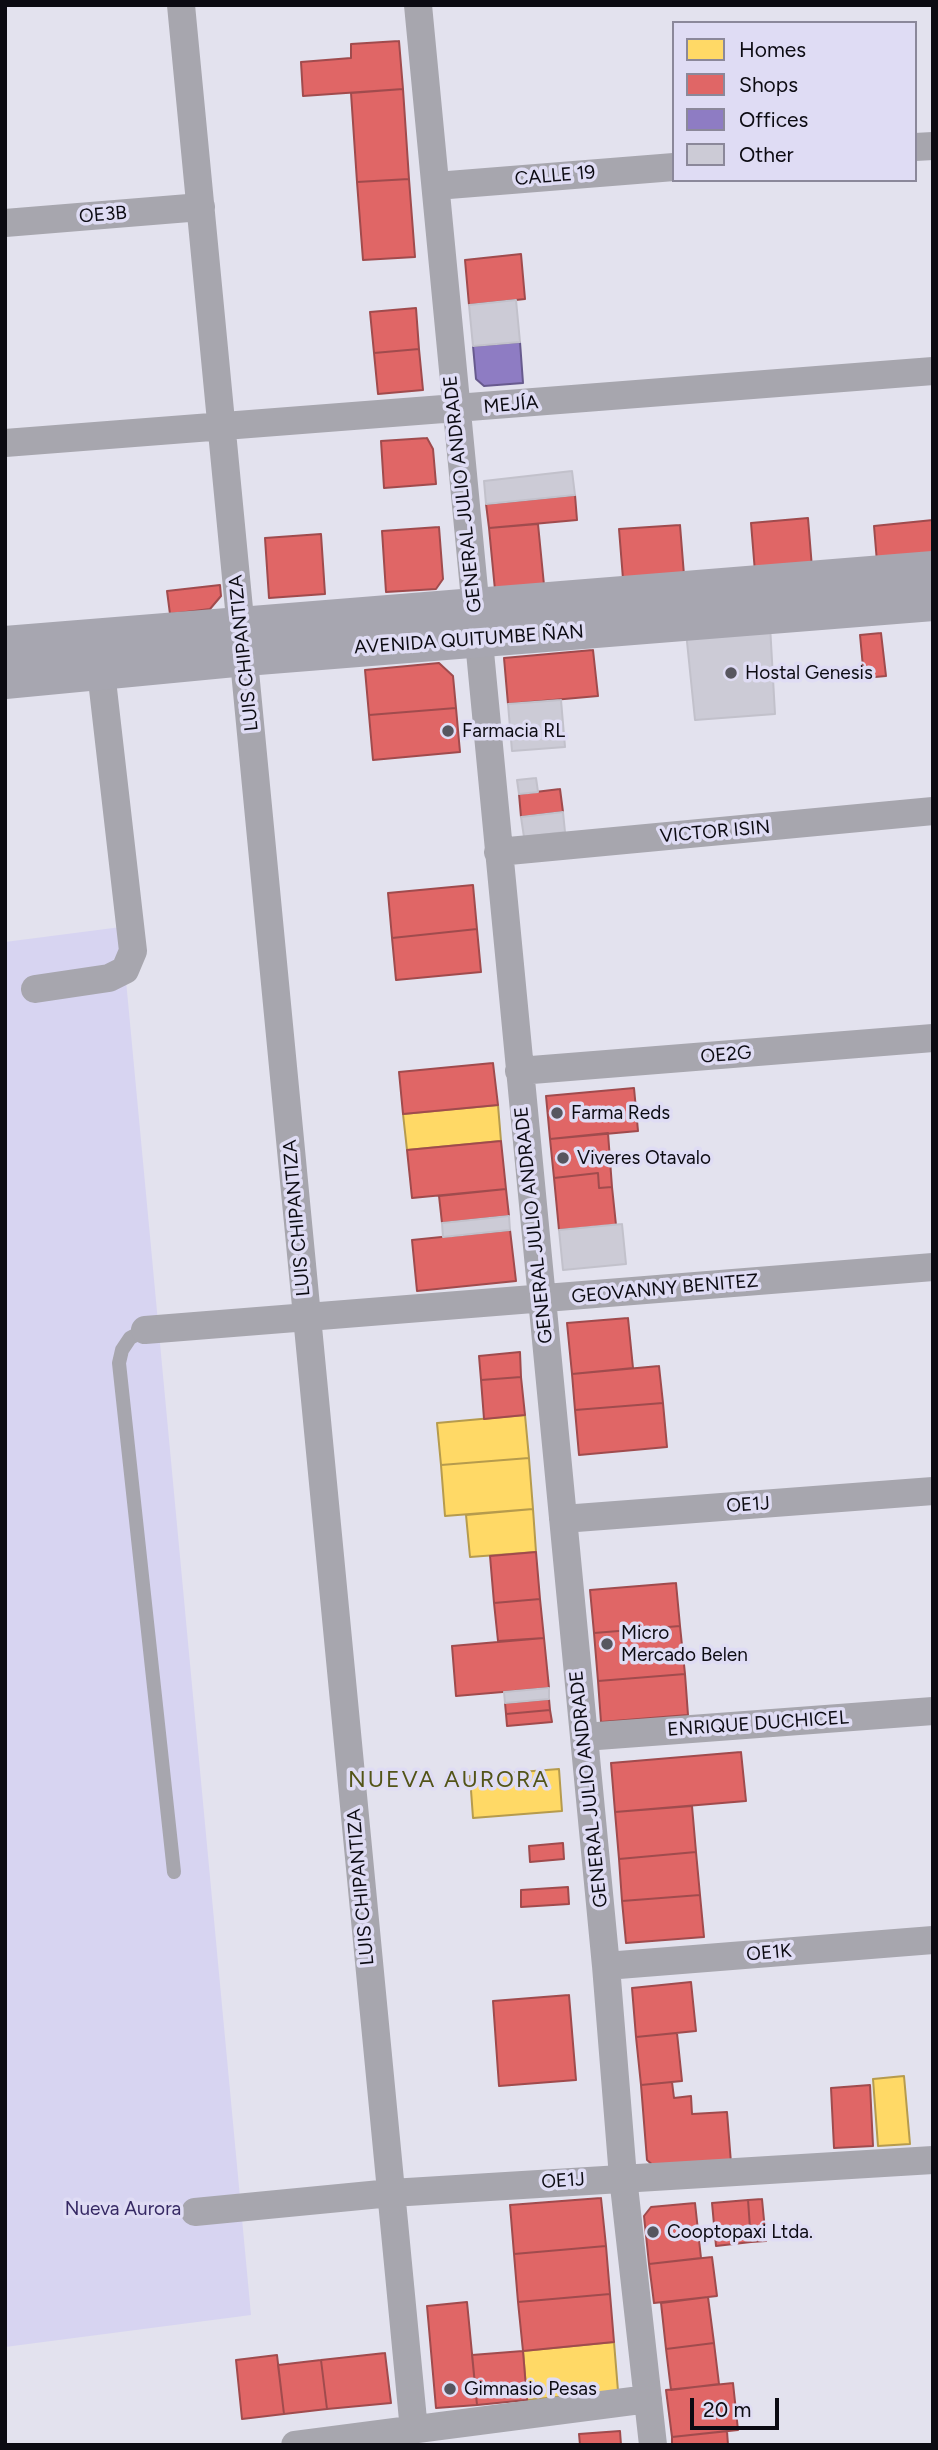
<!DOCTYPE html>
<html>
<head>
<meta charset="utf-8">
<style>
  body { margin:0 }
  #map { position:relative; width:938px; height:2450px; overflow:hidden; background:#e3e2ee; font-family:Figtree,sans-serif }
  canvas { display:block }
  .frame { position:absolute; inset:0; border:7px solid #0c0b12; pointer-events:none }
  .legend { position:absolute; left:672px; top:21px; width:245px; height:161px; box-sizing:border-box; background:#dfdcf4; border:2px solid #8b889a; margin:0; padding:9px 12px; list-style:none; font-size:21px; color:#0c0b12 }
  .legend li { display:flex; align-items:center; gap:14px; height:35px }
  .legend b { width:35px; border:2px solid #8b889a }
  .scale { position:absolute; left:690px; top:2398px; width:89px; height:32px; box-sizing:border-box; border:4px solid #0c0b12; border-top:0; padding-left:9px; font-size:21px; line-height:24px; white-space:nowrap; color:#0c0b12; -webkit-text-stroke:5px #dfdcf4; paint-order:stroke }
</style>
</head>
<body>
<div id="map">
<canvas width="938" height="2450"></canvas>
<div class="frame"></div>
<ul class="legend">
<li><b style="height:19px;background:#ffd966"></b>Homes</li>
<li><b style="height:19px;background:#e06666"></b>Shops</li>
<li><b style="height:19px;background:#8e7cc3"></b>Offices</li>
<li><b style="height:19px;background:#cccbd6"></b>Other</li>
</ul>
<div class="scale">20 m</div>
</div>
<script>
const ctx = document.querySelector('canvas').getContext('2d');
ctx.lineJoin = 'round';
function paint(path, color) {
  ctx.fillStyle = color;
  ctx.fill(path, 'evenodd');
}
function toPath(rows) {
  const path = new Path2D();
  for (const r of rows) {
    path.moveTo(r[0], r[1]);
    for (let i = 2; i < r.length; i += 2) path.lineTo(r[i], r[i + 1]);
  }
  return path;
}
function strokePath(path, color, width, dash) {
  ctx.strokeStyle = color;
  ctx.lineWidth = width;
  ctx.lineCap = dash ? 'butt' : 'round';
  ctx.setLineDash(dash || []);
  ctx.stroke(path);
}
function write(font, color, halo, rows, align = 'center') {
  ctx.font = font + ' Figtree,sans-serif';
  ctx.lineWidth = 7;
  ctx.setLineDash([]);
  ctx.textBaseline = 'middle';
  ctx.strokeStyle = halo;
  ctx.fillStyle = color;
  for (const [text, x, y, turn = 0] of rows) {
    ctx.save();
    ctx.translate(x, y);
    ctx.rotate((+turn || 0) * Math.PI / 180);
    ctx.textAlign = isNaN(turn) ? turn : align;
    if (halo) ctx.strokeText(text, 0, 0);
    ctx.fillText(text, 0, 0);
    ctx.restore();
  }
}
const green = toPath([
  [121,927,251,2315,5,2347,5,942]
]);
const homes = toPath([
  [498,1105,501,1141,407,1150,403,1114,498,1105],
  [525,1415,529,1458,441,1465,437,1423,525,1415],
  [529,1458,533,1509,445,1516,441,1465,529,1458],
  [533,1509,536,1552,470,1557,466,1515,533,1509],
  [559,1769,562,1811,473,1818,470,1776,559,1769],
  [904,2076,910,2144,878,2146,873,2079,904,2076],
  [614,2342,618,2391,527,2400,523,2351,614,2342]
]);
const shops = toPath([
  [399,41,403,89,303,96,301,62,351,58,351,44,399,41],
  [403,89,409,179,357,182,351,93,403,89],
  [409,179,415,257,363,260,357,182,409,179],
  [521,254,525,299,469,305,465,260,521,254],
  [416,308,419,349,374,353,370,312,416,308],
  [419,349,423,390,378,394,374,353,419,349],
  [427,438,433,449,436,484,384,488,381,441,427,438],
  [575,495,577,520,489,528,486,504,575,495],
  [808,518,812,568,755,572,751,523,808,518],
  [933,520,933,557,877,562,874,526,933,520],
  [538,524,544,585,495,590,489,528,538,524],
  [680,525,684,575,623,579,619,529,680,525],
  [439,527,443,579,436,589,386,592,382,531,439,527],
  [321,534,325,594,269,598,265,538,321,534],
  [220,585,221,596,210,609,170,614,167,591,220,585],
  [881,633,886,676,864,678,860,635,881,633],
  [593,650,598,696,508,704,504,658,593,650],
  [439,663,453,676,456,708,369,715,365,670,439,663],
  [456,708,460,752,373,760,369,715,456,708],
  [560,789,563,812,521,817,519,794,560,789],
  [473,885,477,929,392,938,388,893,473,885],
  [477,929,481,972,396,980,392,938,477,929],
  [493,1063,498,1105,403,1114,399,1072,493,1063],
  [634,1088,638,1131,550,1139,546,1096,634,1088],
  [608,1133,612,1187,599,1188,598,1173,554,1178,550,1139,608,1133],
  [501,1141,506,1189,412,1198,407,1150,501,1141],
  [598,1173,599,1188,612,1187,616,1225,559,1230,554,1178,598,1173],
  [506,1189,509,1216,442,1223,439,1196,506,1189],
  [510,1230,516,1281,417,1291,412,1240,510,1230],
  [628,1318,633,1368,572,1374,567,1323,628,1318],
  [520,1352,521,1377,481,1380,479,1356,520,1352],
  [659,1366,663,1403,575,1410,572,1374,659,1366],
  [521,1377,525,1415,484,1419,481,1380,521,1377],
  [663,1403,667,1447,579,1455,575,1410,663,1403],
  [536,1552,540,1599,494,1603,490,1556,536,1552],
  [676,1583,680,1626,594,1633,590,1590,676,1583],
  [540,1599,544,1638,498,1641,494,1603,540,1599],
  [680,1626,685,1674,598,1681,594,1633,680,1626],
  [544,1638,549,1688,456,1696,452,1646,544,1638],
  [685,1674,688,1715,601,1722,598,1681,685,1674],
  [549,1699,550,1710,506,1714,505,1703,549,1699],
  [550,1710,552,1722,507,1726,506,1714,550,1710],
  [741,1752,746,1801,615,1812,611,1763,741,1752],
  [692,1806,696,1852,619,1859,615,1812,692,1806],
  [563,1843,564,1859,530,1862,529,1846,563,1843],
  [696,1852,700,1895,622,1901,619,1859,696,1852],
  [568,1887,569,1904,521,1907,521,1890,568,1887],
  [700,1895,704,1937,626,1943,622,1901,700,1895],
  [691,1982,696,2031,636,2037,632,1988,691,1982],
  [569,1995,576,2080,499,2086,493,2001,569,1995],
  [677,2033,682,2081,641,2085,636,2037,677,2033],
  [672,2082,674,2098,691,2096,692,2114,727,2112,731,2163,656,2168,647,2160,641,2085,672,2082],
  [870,2085,873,2146,834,2148,831,2088,870,2085],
  [601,2198,606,2246,514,2254,510,2205,601,2198],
  [762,2199,766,2241,751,2242,748,2200,762,2199],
  [748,2200,751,2242,716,2246,712,2203,748,2200],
  [695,2203,701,2258,649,2264,644,2216,651,2207,695,2203],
  [606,2246,610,2294,518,2302,514,2254,606,2246],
  [712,2257,717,2296,654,2303,649,2264,712,2257],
  [610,2294,614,2342,523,2351,518,2302,610,2294],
  [708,2297,714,2343,666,2349,661,2303,708,2297],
  [467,2302,477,2405,436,2408,427,2306,467,2302],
  [714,2343,719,2384,671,2390,666,2349,714,2343],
  [523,2351,527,2400,477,2405,472,2355,523,2351],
  [385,2353,391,2403,327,2409,321,2360,385,2353],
  [277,2355,284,2414,242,2419,236,2360,277,2355],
  [321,2360,327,2409,284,2414,278,2365,321,2360],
  [733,2383,738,2430,672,2437,666,2390,733,2383],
  [620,2431,621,2445,580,2445,579,2434,620,2431],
  [727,2431,728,2445,672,2445,672,2437,727,2431]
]);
const offices = toPath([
  [520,342,523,383,484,386,476,379,473,346,520,342]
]);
const building = toPath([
  [516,300,520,342,473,346,469,305,516,300],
  [572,471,575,495,486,504,484,481,572,471],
  [770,625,775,714,695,720,686,632,770,625],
  [561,700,565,747,512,751,508,704,561,700],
  [536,778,538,792,519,794,517,780,536,778],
  [563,812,565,832,524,837,521,817,563,812],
  [509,1216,510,1230,443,1237,442,1223,509,1216],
  [622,1224,626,1264,563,1270,559,1230,622,1224],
  [549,1688,549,1699,505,1703,504,1692,549,1688]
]);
const lane = toPath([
  [145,1330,130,1338,122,1350,119,1363,174,1872]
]);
const street = toPath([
  [181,5,414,2430],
  [418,5,606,1966,623,2177,653,2445],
  [915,147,933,146],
  [436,186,674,167],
  [5,223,201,207],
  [5,443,933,371],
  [498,852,933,811],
  [35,989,109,978,125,970,133,951,99,654],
  [519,1071,933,1038],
  [145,1330,933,1267],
  [563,1519,933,1491],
  [584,1737,933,1711],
  [606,1966,933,1940],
  [195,2212,391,2193,933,2160],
  [295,2445,648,2399]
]);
const secondary = toPath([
  [5,645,933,570],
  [5,680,245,657,933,602]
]);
const markers = [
  [731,673,7,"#57565f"],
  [448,731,7,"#57565f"],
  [557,1113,7,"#57565f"],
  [563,1158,7,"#57565f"],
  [607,1644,7,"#57565f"],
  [653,2232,7,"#57565f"],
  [450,2389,7,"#57565f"]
];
const streetNames = [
  ["CALLE 19",555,176,-5],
  ["OE3B",103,215,-5],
  ["MEJÍA",511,405,-5],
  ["GENERAL JULIO ANDRADE",463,494,-96],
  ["AVENIDA QUITUMBE ÑAN",469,640,-4],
  ["LUIS CHIPANTIZA",244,653,-96],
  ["VICTOR ISIN",715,832,-5],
  ["OE2G",726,1055,-5],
  ["LUIS CHIPANTIZA",297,1218,-95],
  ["GENERAL JULIO ANDRADE",534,1225,-96],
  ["GEOVANNY BENITEZ",665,1289,-5],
  ["OE1J",748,1505,-4],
  ["ENRIQUE DUCHICEL",758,1724,-4],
  ["GENERAL JULIO ANDRADE",589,1789,-96],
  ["LUIS CHIPANTIZA",361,1887,-95],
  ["OE1K",769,1953,-5],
  ["OE1J",563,2181,-4]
];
const poiNames = [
  ["Hostal Genesis",745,673],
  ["Farmacia RL",462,731],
  ["Farma Reds",571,1113],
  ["Viveres Otavalo",577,1158],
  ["Micro",621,1633],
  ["Mercado Belen",621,1655],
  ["Cooptopaxi Ltda.",667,2232],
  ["Gimnasio Pesas",464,2389]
];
const parkNames = [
  ["Nueva Aurora",123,2209]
];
const quarterNames = [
  ["NUEVA AURORA",449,1780]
];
paint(green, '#d7d4f1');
paint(homes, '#ffd966');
strokePath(homes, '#b69b4d', 2);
paint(shops, '#e06666');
strokePath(shops, '#a04b4d', 2);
paint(offices, '#8e7cc3');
strokePath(offices, '#675a8e', 2);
paint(building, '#cccbd6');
strokePath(building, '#c2c1cb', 2);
strokePath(lane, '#a7a6ae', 14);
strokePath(street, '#a7a6ae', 28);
strokePath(secondary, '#a7a6b0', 38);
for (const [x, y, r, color] of markers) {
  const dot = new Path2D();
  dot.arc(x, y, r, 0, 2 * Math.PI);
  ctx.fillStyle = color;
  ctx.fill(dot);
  strokePath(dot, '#dfdcf4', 2.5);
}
write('19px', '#0c0b12', '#dfdcf4', streetNames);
write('19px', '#0c0b12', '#dfdcf4', poiNames, 'left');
write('19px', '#362964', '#dfdcf4', parkNames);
ctx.letterSpacing = '2px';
write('23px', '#535418', '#dfdcf4', quarterNames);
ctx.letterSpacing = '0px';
</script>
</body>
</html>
